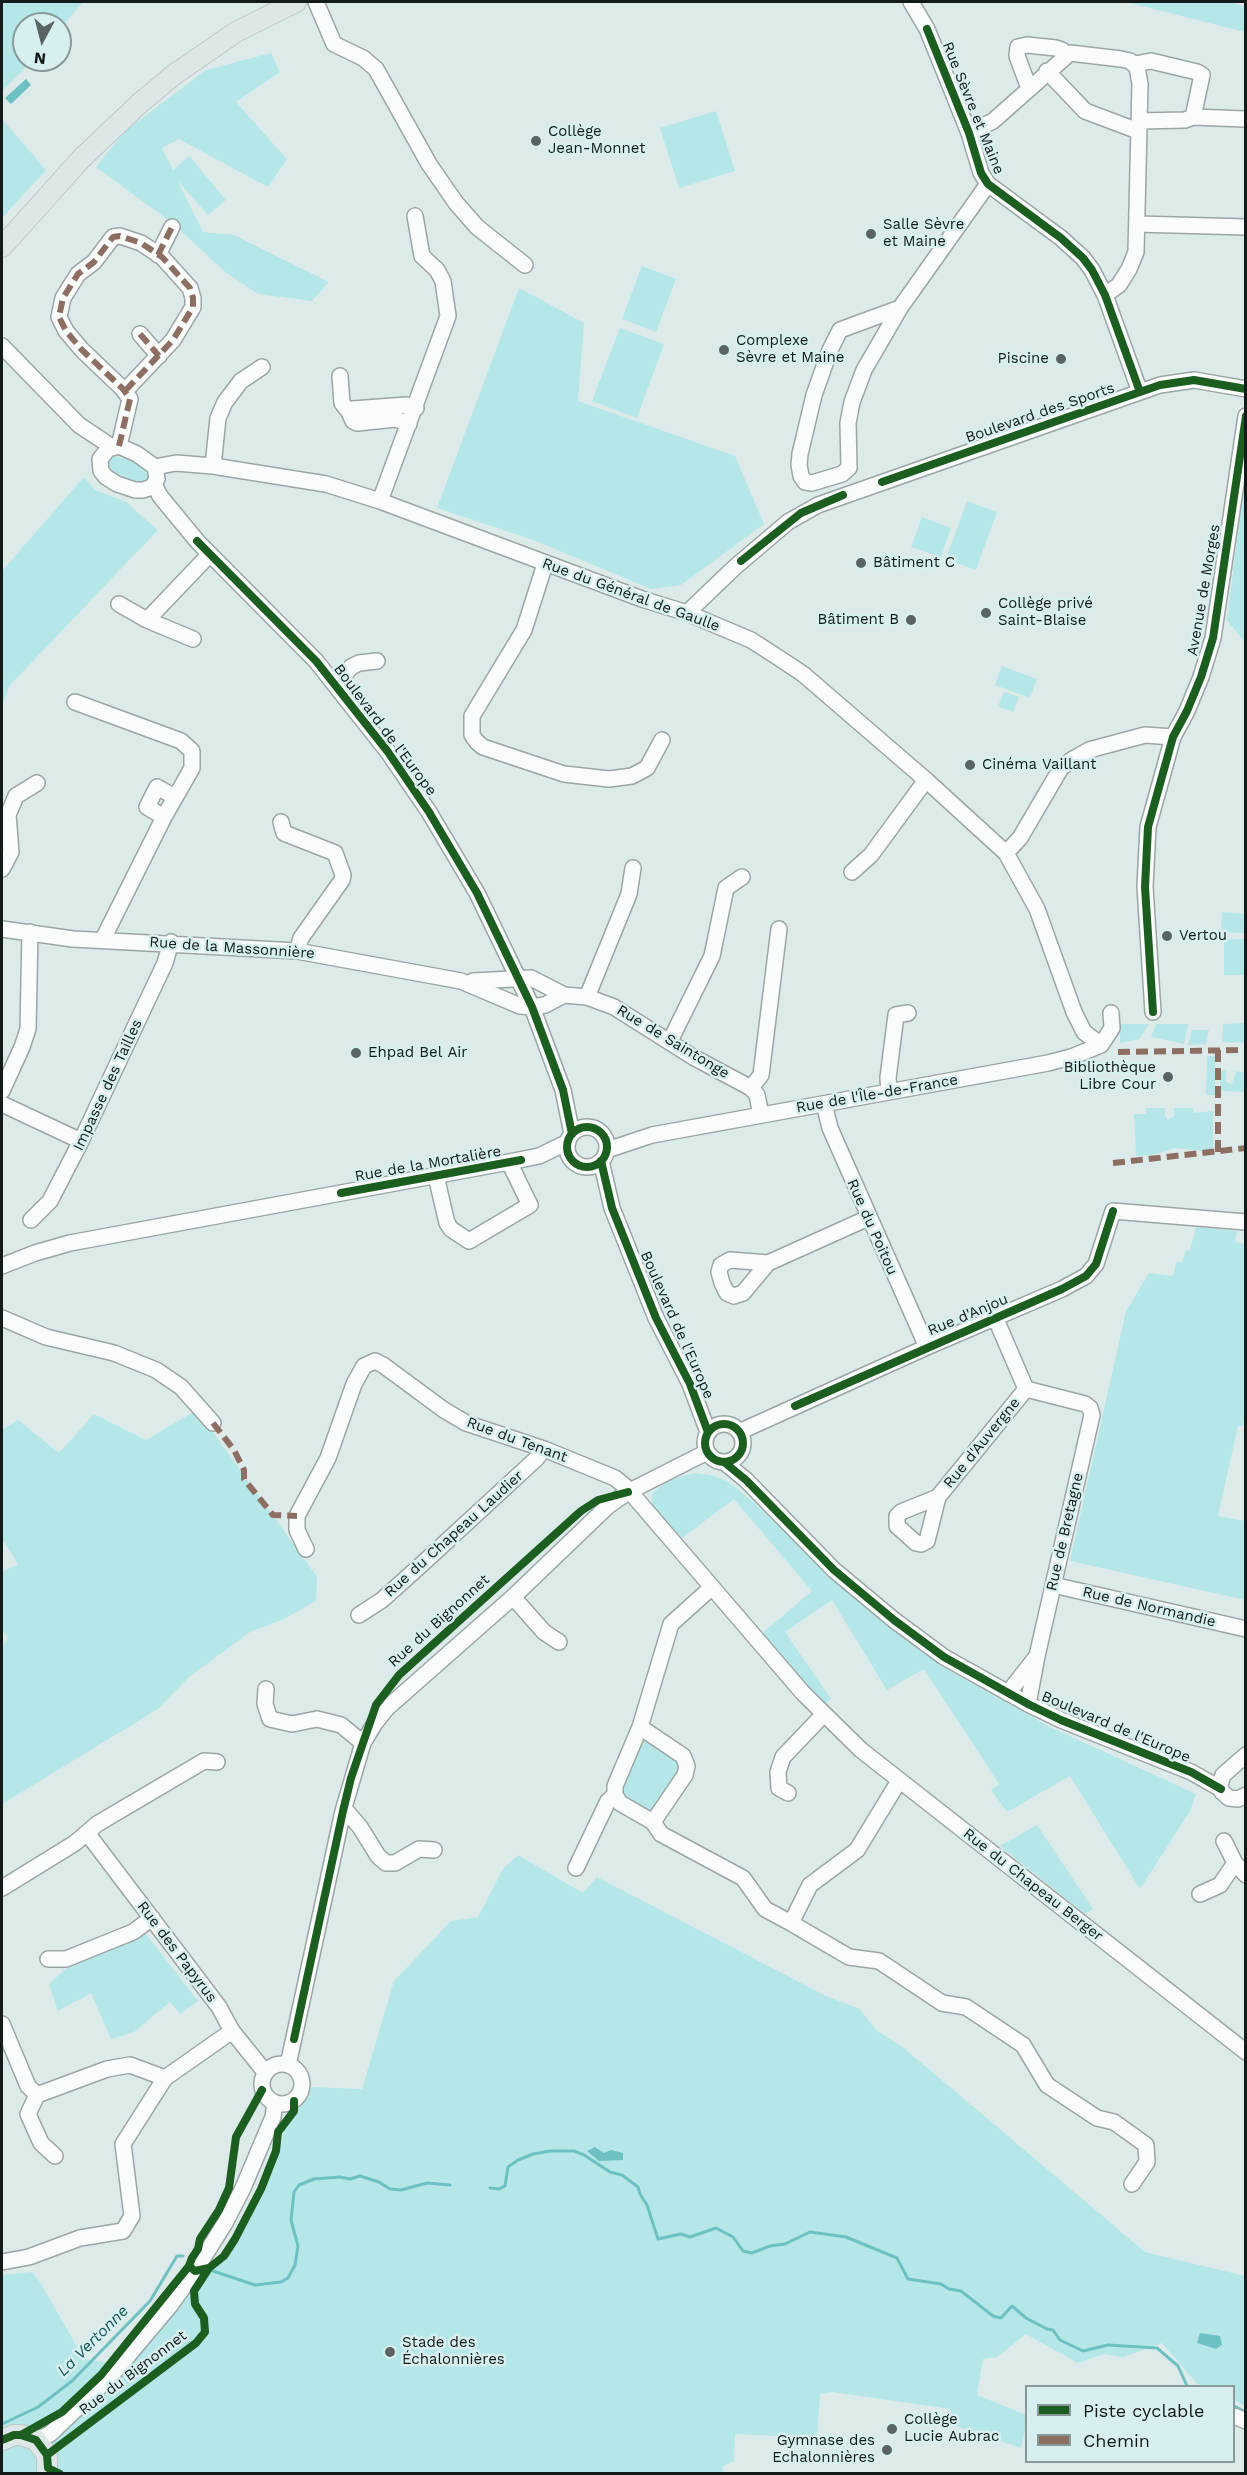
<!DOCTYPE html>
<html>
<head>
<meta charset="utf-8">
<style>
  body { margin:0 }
  #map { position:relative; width:1247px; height:2475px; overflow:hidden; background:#ddeaea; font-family:"Work Sans",sans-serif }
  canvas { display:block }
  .frame { position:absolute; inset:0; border:3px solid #121a1a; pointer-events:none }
  .legend { position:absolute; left:1025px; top:2385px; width:210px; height:78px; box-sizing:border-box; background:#d8efef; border:2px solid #899a9a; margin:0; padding:8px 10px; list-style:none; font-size:18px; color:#121a1a }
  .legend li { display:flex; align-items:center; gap:12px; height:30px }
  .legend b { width:30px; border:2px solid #899a9a }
  .north { position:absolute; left:12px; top:12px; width:60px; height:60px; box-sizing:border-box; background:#d8efef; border:2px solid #899a9a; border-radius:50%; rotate:187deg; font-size:16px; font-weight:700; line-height:24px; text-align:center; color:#121a1a }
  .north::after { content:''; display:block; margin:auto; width:21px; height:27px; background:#596363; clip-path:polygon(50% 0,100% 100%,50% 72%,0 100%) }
</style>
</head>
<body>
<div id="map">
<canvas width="1247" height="2475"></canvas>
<div class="frame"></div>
<ul class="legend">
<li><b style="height:8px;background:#1b5e20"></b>Piste cyclable</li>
<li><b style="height:8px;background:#8d6e63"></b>Chemin</li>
</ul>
<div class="north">N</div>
</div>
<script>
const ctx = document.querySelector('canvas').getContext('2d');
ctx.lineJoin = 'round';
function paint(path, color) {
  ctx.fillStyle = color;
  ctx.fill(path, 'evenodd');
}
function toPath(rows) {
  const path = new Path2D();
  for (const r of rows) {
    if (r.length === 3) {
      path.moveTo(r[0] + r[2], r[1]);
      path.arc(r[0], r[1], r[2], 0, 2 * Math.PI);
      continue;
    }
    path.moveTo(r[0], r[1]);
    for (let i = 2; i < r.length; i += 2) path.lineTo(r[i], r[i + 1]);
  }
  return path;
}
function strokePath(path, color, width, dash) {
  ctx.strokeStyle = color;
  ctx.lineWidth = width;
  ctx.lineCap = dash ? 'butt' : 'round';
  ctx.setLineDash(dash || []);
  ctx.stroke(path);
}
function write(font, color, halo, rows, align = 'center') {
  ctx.font = font + ' "Work Sans",sans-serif';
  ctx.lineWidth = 5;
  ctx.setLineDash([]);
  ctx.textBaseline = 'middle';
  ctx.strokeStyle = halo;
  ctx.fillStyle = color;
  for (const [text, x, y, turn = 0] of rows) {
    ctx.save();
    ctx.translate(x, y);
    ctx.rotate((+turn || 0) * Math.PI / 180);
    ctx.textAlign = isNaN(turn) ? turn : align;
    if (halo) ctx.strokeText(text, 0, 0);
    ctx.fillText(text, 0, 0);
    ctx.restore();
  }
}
const green = toPath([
  [2,2,83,2,60,29,60,24,24,24,24,60,33,60,2,91],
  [1107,2,1230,2,1245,7,1245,32,1130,3],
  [271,53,280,72,236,102,287,159,268,187,179,139,162,148,173,170,189,156,226,200,208,215,177,180,203,232,234,235,329,282,312,301,258,294,224,271,175,225,96,167,125,131,206,70],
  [716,111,735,171,679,188,660,128],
  [2,119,46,170,2,218],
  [642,266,676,279,656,332,622,319],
  [519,288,584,323,578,401,735,456,764,524,681,585,651,589,536,541,437,508],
  [620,328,664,344,637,418,592,401],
  [114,456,128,459,141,465,149,476,147,480,136,483,113,471,109,465,109,459],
  [1245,476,1246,643,1245,643,1227,620],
  [84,477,95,490,126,502,158,530,10,685,2,704,2,571],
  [967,501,997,512,976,570,946,559],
  [922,517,951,528,941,557,911,547],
  [1002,666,1037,679,1030,698,995,685],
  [1004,692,1019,697,1013,712,998,706],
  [1222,912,1245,914,1245,933,1221,932],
  [1224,939,1245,939,1245,975,1224,975],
  [1245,1023,1245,1043,1222,1042,1223,1024],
  [1120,1024,1149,1024,1139,1039,1120,1043],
  [1156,1024,1188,1024,1184,1044,1151,1037],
  [1192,1030,1209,1030,1206,1044,1188,1045],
  [1207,1056,1215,1056,1215,1095,1206,1095],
  [1220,1070,1226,1071,1226,1082,1232,1084,1236,1071,1245,1073,1245,1092,1220,1091],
  [1146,1108,1165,1108,1165,1116,1168,1120,1174,1116,1174,1108,1193,1108,1193,1113,1213,1111,1213,1149,1204,1151,1175,1148,1153,1155,1136,1156,1134,1114,1146,1114],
  [1196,1227,1237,1231,1235,1242,1245,1244,1245,1409,1243,1426,1238,1426,1218,1516,1245,1521,1245,1600,1070,1561,1126,1311,1149,1273,1173,1276,1176,1262,1182,1263,1186,1250,1190,1251],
  [197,1410,317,1577,316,1601,284,1619,250,1632,189,1677,158,1709,2,1804,2,1647,8,1638,2,1629,2,1572,18,1564,2,1539,2,1430,18,1420,59,1453,94,1414,146,1440],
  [694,1473,711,1475,727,1481,751,1500,884,1623,943,1667,1048,1726,1196,1794,1190,1811,1140,1889,1070,1776,1007,1812,991,1790,999,1784,924,1669,887,1690,832,1600,785,1632,831,1699,824,1704,760,1635,812,1591,734,1499,682,1538,651,1505,653,1492,670,1480],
  [644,1741,653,1742,679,1759,682,1767,659,1807,651,1811,646,1811,623,1798,619,1782,639,1745],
  [1037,1825,1093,1909,1085,1914,1000,1846],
  [518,1855,583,1893,597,1877,826,1996,860,2009,876,2030,905,2049,1145,2252,1245,2276,1245,2406,1234,2400,1234,2386,1204,2386,1197,2384,1162,2343,1123,2357,1104,2354,1078,2363,1026,2334,997,2357,983,2359,977,2395,1026,2415,1026,2426,1021,2448,953,2425,950,2409,833,2392,820,2394,817,2438,735,2434,734,2461,722,2467,723,2473,2,2474,2,2275,32,2272,40,2282,84,2359,126,2365,209,2263,229,2255,276,2164,285,2127,312,2087,362,2089,394,1981,451,1921,478,1917,503,1869],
  [146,1934,198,2001,180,2014,170,2002,134,2032,111,2039,91,1993,58,2011,49,1984,70,1965]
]);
const water = toPath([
  [26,79,31,85,11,104,5,98],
  [595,2147,604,2153,611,2150,623,2153,623,2160,599,2161,587,2151],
  [1200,2333,1220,2336,1222,2345,1216,2349,1197,2343]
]);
const stream = toPath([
  [490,2188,499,2189,505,2186,508,2167,518,2160,533,2154,550,2151,574,2151,584,2155,610,2172,622,2175,638,2187,640,2194,647,2205,658,2239,681,2234,690,2237,716,2228,733,2237,743,2251,752,2253,770,2246,785,2244,810,2232,846,2237,897,2258,908,2279,941,2284,949,2289,961,2291,993,2316,1001,2318,1012,2306,1026,2318,1047,2329,1053,2330,1060,2340,1083,2351,1108,2345,1157,2348,1178,2366,1187,2386],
  [213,2271,255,2285,281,2282,288,2278,295,2265,298,2246,291,2220,294,2192,299,2185,314,2179,340,2177,350,2179,360,2176,379,2182,390,2189,401,2190,427,2183,450,2185],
  [1234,2406,1246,2412],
  [2,2424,38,2407,72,2381,150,2301,177,2256,183,2256]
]);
const minor = toPath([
  [316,2,334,44,363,58,376,69,429,164,456,203,477,227,525,265],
  [911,2,927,29,969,133,981,173,988,184,1061,238,1083,258,1092,270,1105,295,1140,392],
  [1135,64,1151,61,1197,72,1202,75,1193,117,1185,120,1139,121],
  [1047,71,1085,111,1138,131],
  [1029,88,1017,56,1018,47,1027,45,1056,48,1062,50,1065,55],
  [1193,117,1245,119],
  [969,133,993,121,1070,53,1121,59,1130,61,1137,67,1140,84,1136,252,1129,269,1119,285,1105,295],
  [1137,224,1246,227],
  [158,255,172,227],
  [900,308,840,330,830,350,814,395,800,454,799,465,801,476,805,482,812,483,842,474,849,468,848,423,852,402,864,370,900,308,988,184],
  [140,334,159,356],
  [2,346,79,425,112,447],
  [340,376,342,403,349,412],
  [409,424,396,419,357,423,353,421,349,412,353,409,406,405,416,408],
  [119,446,130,399,123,389,82,350,66,331,59,317,63,298,78,274,94,262,113,237,120,236,141,243,162,257,190,288,193,298,193,307,173,340,125,391],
  [119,446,137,454,155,467,157,479,152,487,143,490,135,490,117,484,106,477,101,471,100,459,108,449,119,446],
  [213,466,218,418,225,402,241,381,262,367],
  [155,467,176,463,213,466,326,484,380,501,642,599,687,613,751,640,779,658,803,674,926,780,1006,853,1037,909,1074,1012,1084,1032,1101,1045],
  [154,484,160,496,197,541,316,661,388,752,429,812,477,893,532,1007,563,1090,572,1134],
  [380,501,448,316,443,281,437,270,422,256,415,216],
  [545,564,524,630,472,716,472,735,477,742,483,747,564,774,609,779,632,776,647,768,662,740],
  [119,604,147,620,193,639],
  [687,613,735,567,788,522,818,505,1160,385,1194,380,1246,389],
  [147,620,210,554],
  [336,686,351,667,359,663,377,661],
  [75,702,181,741,192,751,192,768,164,817,105,935,104,940],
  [164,817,147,807,157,787,175,797],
  [281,822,284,833,335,853,343,875,342,880,301,938,297,951],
  [1006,853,1020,838,1061,768,1073,759,1089,750,1145,735,1173,737],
  [2,869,11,852,8,815,16,796,37,783],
  [852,872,871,855,926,780],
  [2,929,73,939,297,951,461,981,520,1006,532,1007,545,1005,564,995],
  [473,981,531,978,564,995,587,997,614,1007,693,1057,751,1088,757,1095,761,1115],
  [587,997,629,894,633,868],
  [1153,1012,1145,887,1148,827,1173,737,1187,711,1201,677,1213,638,1246,416],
  [670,1041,712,956,726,888,742,877],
  [1101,1045,1112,1028,1111,1013],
  [751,1088,761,1075,779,929],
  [2,1091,22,1047,28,1029,30,932],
  [889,1092,888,1078,896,1015,908,1013],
  [2,1104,81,1141],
  [824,1104,830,1128,927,1347],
  [587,1147,20],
  [607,1150,652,1135,1048,1063,1071,1057,1101,1045],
  [601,1161,612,1208,656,1318,690,1384,708,1432],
  [436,1176,447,1223,451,1229,469,1241,530,1205,509,1162],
  [31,1220,50,1201,81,1141,165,963,171,942],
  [768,1263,730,1260,721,1265,719,1272,722,1283,727,1293,734,1296,743,1293,768,1263,868,1218],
  [2,1266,35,1253,70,1243,509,1162,539,1156,568,1142],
  [2,1318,46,1337,114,1353,156,1370,181,1387,213,1423],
  [992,1319,998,1324,1026,1389,1085,1404,1090,1408,1092,1415,1037,1656],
  [724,1443,19],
  [739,1432,927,1347,1062,1289,1086,1276,1096,1264,1113,1211,1246,1222],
  [724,1462,746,1480,834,1570,894,1620,944,1657,1028,1704,1061,1720,1191,1772,1221,1789],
  [938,1497,927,1541,921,1544,916,1543,897,1526,897,1516,901,1512,938,1497,1026,1389],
  [306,1549,297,1530,297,1516,328,1458,354,1384,364,1366,375,1361,383,1365,444,1410,466,1423,544,1449,615,1478,626,1487,803,1693,861,1750,1246,2052],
  [1053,1585,1246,1629],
  [513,1597,544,1632,559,1642],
  [359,1615,382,1600,421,1565,536,1459,544,1449],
  [266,1689,265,1704,270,1719,292,1724,317,1719,341,1725,363,1743],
  [1008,1693,1037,1656,1028,1704],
  [640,1727,683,1756,687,1766,685,1775,653,1822,620,1803,615,1795,615,1786,640,1727,671,1624,711,1588],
  [1246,1755,1223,1775,1220,1785,1222,1792,1229,1798,1238,1799,1246,1795],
  [788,1793,779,1788,778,1772,783,1757,824,1714],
  [343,1811,348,1813,360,1827,378,1856,386,1863,395,1863,419,1849,434,1850],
  [653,1822,661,1834,743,1878,765,1909,791,1923,810,1885,857,1850,899,1781],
  [87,1833,219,2007,232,2031,265,2072],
  [1224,1841,1235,1863,1246,1875],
  [576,1868,608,1801,615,1795],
  [2,1888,75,1843,97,1824,204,1761,217,1762],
  [1200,1894,1220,1885,1235,1863],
  [791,1923,849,1957,879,1961,942,2003,966,2007,1023,2045,1047,2085,1097,2118,1114,2122,1146,2145,1147,2162,1132,2184],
  [48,1959,66,1959,133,1932,152,1918],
  [2,2024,28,2086,37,2095,107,2069,130,2065,165,2078],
  [282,2084,20],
  [288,2065,343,1811,363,1743,375,1723,387,1708,513,1597,608,1506,628,1492,707,1452],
  [37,2095,28,2114,41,2143,55,2156],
  [2,2262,29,2257,80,2238,123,2231,132,2216,123,2144,165,2078,232,2031],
  [1234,2416,1246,2421],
  [36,2440,50,2434,111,2376,169,2307,195,2271,225,2223,243,2188,273,2117,275,2103]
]);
const major = toPath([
  [2,247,81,159,140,103,175,74,236,32,296,2],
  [2,2440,14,2435,21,2435,36,2440,47,2455,47,2474]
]);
const quiet = toPath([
  [158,255,172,227],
  [140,334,159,356],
  [119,446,130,399,123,389,82,350,66,331,59,317,63,298,78,274,94,262,113,237,120,236,141,243,162,257,190,288,193,298,193,307,173,340,125,391],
  [1218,1050,1218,1152],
  [1118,1052,1246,1050],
  [1113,1163,1246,1148],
  [213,1423,234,1450,244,1470,244,1479,273,1515,297,1516]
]);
const cycleway = toPath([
  [927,29,969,133,981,173,988,184,1061,238,1083,258,1092,270,1105,295,1140,392],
  [882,482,1160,385,1194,380,1246,389],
  [197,541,316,661,388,752,429,812,477,893,532,1007,563,1090,572,1134],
  [741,561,801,513,843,495],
  [1153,1012,1145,887,1148,827,1173,737,1187,711,1201,677,1213,638,1246,416],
  [587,1147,20],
  [601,1161,612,1208,656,1318,690,1384,708,1432],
  [341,1193,521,1160],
  [795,1406,1062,1289,1086,1276,1096,1264,1113,1211],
  [724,1443,19],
  [724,1462,746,1480,834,1570,894,1620,944,1657,1028,1704,1061,1720,1191,1772,1221,1789],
  [294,2039,343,1811,351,1778,376,1705,399,1675,581,1511,598,1500,628,1492],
  [262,2090,236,2137,229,2188,219,2210,200,2239,198,2249,192,2258,189,2266,195,2271,209,2268,224,2256,235,2239,261,2189,276,2151,278,2132,294,2111,294,2101],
  [21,2435,62,2412,101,2375,189,2266],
  [2,2440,14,2435,21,2435,36,2440,47,2455,48,2468,60,2474],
  [47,2455,196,2343,205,2332,204,2318,195,2304,194,2291,209,2268]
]);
const markers = [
  [536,141,6,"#596363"],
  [871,234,6,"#596363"],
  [724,350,6,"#596363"],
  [1061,359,6,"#596363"],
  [861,563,6,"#596363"],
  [986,613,6,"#596363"],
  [911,620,6,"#596363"],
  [970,765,6,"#596363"],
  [1167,936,6,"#596363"],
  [356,1053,6,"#596363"],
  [1168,1077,6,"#596363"],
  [390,2352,6,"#596363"],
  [892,2429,6,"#596363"],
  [887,2450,6,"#596363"]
];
const streetNames = [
  ["Rue Sèvre et Maine",973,108,68],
  ["Boulevard des Sports",1040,413,-19],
  ["Avenue de Morges",1204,590,-80],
  ["Rue du Général de Gaulle",631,595,20],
  ["Boulevard de l'Europe",385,730,53],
  ["Rue de la Massonnière",232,948,4],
  ["Rue de Saintonge",673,1042,31],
  ["Impasse des Tailles",108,1085,-65],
  ["Rue de l'Île-de-France",877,1094,-10],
  ["Rue de la Mortalière",428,1164,-10],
  ["Rue du Poitou",872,1227,66],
  ["Rue d'Anjou",968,1315,-23],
  ["Boulevard de l'Europe",677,1325,66],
  ["Rue du Tenant",517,1440,20],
  ["Rue d'Auvergne",982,1443,-51],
  ["Rue de Bretagne",1065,1532,-77],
  ["Rue du Chapeau Laudier",454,1534,-42],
  ["Rue de Normandie",1149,1607,13],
  ["Rue du Bignonnet",439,1621,-42],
  ["Boulevard de l'Europe",1116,1727,23],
  ["Rue du Chapeau Berger",1033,1885,38],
  ["Rue des Papyrus",177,1952,53],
  ["Rue du Bignonnet",133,2373,-37]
];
const poiNames = [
  ["Collège",548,132],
  ["Jean-Monnet",548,149],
  ["Salle Sèvre",883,225],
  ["et Maine",883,242],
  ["Complexe",736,341],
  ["Sèvre et Maine",736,358],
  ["Piscine",1049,359,"right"],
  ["Bâtiment C",873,563],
  ["Collège privé",998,604],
  ["Saint-Blaise",998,621],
  ["Bâtiment B",899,620,"right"],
  ["Cinéma Vaillant",982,765],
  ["Vertou",1179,936],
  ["Ehpad Bel Air",368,1053],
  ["Bibliothèque",1156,1068,"right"],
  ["Libre Cour",1156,1085,"right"],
  ["Stade des",402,2343],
  ["Échalonnières",402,2360],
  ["Collège",904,2420],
  ["Lucie Aubrac",904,2437],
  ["Gymnase des",875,2441,"right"],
  ["Echalonnières",875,2458,"right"]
];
const waterNames = [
  ["La Vertonne",93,2341,-45]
];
paint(green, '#b5e7e8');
paint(water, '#6ec1c2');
strokePath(stream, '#6ec1c2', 3);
strokePath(minor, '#9ca5a5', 18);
strokePath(major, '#bfc6c6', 22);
strokePath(minor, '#fafcfc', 15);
strokePath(major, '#dee7e7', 20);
strokePath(quiet, '#8d6e63', 6, [12, 6]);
strokePath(cycleway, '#1b5e20', 8);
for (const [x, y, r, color] of markers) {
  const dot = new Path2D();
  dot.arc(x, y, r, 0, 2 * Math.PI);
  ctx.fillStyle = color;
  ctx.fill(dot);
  strokePath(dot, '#d8efef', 2);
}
write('15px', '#121a1a', '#d8efef', streetNames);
write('15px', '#121a1a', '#d8efef', poiNames, 'left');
write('italic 16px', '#195759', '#d8efef', waterNames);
</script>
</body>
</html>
